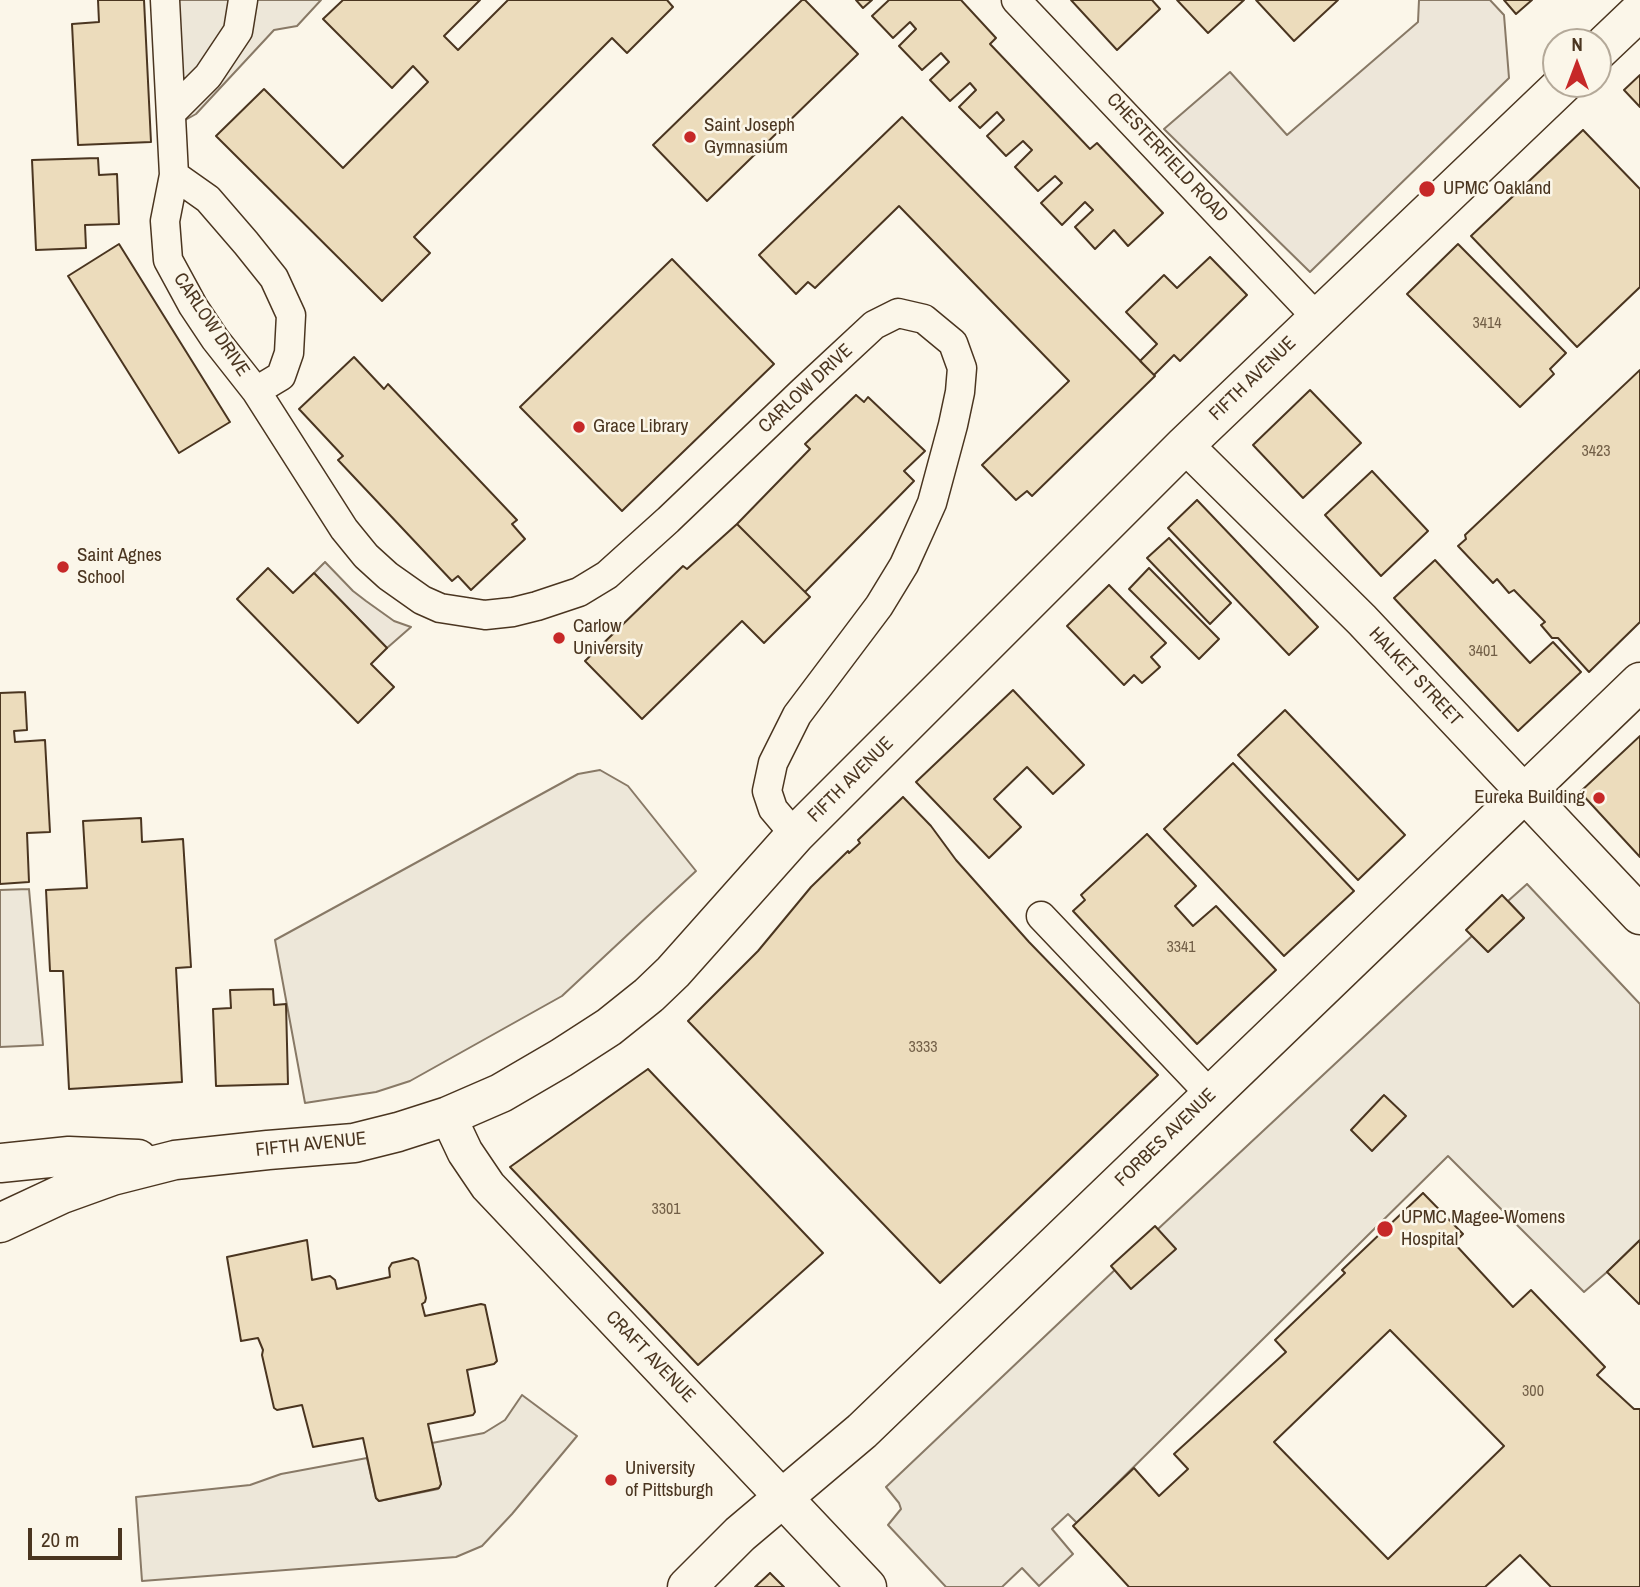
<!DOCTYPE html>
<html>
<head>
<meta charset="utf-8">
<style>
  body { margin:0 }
  #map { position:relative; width:1640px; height:1587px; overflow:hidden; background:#fbf6e9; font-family:"Archivo Narrow",sans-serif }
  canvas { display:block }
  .north { position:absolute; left:1542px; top:28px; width:70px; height:70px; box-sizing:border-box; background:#fbf6e9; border:2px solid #b4a999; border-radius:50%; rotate:0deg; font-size:19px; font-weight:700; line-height:28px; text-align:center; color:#4a3520 }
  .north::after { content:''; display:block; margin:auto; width:24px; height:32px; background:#c62828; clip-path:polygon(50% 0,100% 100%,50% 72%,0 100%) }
  .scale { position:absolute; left:28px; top:1528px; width:94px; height:32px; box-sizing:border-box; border:4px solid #4a3520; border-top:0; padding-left:9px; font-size:21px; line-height:24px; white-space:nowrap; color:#4a3520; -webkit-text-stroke:5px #fbf6e9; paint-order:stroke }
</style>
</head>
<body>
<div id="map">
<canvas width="1640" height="1587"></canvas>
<div class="north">N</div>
<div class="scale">20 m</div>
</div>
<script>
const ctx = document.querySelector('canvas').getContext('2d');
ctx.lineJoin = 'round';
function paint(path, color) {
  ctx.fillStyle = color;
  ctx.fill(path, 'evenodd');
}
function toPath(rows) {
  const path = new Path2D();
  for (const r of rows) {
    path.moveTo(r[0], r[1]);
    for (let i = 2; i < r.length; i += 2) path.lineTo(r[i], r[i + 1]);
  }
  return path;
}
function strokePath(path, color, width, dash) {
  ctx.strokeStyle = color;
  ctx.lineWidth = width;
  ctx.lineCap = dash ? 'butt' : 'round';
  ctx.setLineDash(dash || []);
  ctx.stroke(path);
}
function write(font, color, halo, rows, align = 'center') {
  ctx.font = font + ' "Archivo Narrow",sans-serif';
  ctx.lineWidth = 5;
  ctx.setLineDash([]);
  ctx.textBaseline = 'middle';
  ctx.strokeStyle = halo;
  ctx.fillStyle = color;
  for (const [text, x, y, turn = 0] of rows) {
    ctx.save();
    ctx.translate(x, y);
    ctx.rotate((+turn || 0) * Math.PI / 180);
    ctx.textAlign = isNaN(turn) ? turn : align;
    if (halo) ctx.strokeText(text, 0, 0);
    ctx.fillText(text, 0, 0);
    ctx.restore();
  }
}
const green = toPath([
  [1419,0,1490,0,1504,15,1509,78,1310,272,1164,129,1230,72,1287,135,1418,22,1419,0],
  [325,562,353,591,366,601,394,621,411,627,387,648,314,573,325,562]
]);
const parking = toPath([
  [165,0,321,0,297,26,274,30,196,114,171,128,165,0],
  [600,770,628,786,696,871,562,996,410,1081,376,1092,305,1103,275,940,578,774,600,770],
  [1527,884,1640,1004,1640,1240,1607,1272,1584,1292,1448,1156,1077,1523,1068,1514,1052,1529,1073,1554,1039,1586,1022,1568,1002,1587,946,1587,888,1525,901,1509,899,1503,886,1487,1158,1229,1472,936,1488,952,1524,918,1508,901,1527,884],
  [29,889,43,1045,0,1047,0,890,29,889],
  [522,1395,577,1436,512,1514,482,1546,456,1557,142,1581,136,1497,250,1485,281,1474,367,1458,376,1498,379,1501,438,1489,441,1484,432,1443,484,1433,505,1420,522,1395]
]);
const building = toPath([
  [98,0,144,0,151,142,78,145,72,24,99,22,98,0],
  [343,0,480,0,444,36,458,50,508,0,667,0,673,7,627,53,612,38,414,237,430,253,382,301,216,136,264,89,343,168,428,82,413,66,392,88,323,19,343,0],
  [802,0,805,0,858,54,707,201,653,145,802,0],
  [856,0,872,0,863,8,856,0],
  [889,0,961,0,996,38,990,44,1090,149,1097,143,1163,213,1128,246,1114,230,1095,249,1075,227,1093,210,1085,202,1062,225,1041,203,1062,183,1055,176,1038,191,1015,167,1032,150,1023,141,1006,156,987,136,1004,120,997,112,980,128,959,107,976,90,970,83,950,101,930,80,949,62,941,53,922,70,899,46,916,29,910,22,893,38,872,16,889,0],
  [1071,0,1152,0,1160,9,1117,50,1071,0],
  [1177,0,1244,0,1208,33,1177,0],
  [1256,0,1338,0,1294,41,1256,0],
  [1504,0,1532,0,1516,14,1504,0],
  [1640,75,1640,107,1624,90,1640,75],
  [902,117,1155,376,1032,496,1027,491,1016,500,982,465,1069,381,899,206,815,288,808,282,796,294,759,255,902,117],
  [1583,130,1640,189,1640,287,1577,347,1471,236,1583,130],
  [98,158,99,175,117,174,119,224,85,225,86,248,36,250,32,160,98,158],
  [119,244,230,422,179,453,68,276,119,244],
  [1458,244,1566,353,1550,369,1554,374,1520,407,1407,294,1458,244],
  [1210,257,1247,295,1180,361,1174,355,1154,375,1140,361,1157,344,1126,312,1164,275,1177,288,1210,257],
  [672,259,774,364,622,511,520,407,672,259],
  [354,357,384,389,388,384,517,520,512,524,525,539,471,590,458,576,452,581,338,460,343,456,299,409,354,357],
  [1640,370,1640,622,1589,672,1558,638,1552,638,1541,625,1545,622,1514,590,1509,593,1497,579,1493,583,1458,546,1466,539,1465,535,1640,370],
  [1310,390,1361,443,1303,498,1253,445,1310,390],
  [856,395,864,402,868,397,925,451,904,471,914,481,805,592,737,524,810,449,805,444,856,395],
  [1372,471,1428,531,1381,576,1325,515,1372,471],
  [1197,500,1318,627,1289,655,1168,528,1197,500],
  [737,524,810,597,764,643,742,621,642,719,585,661,683,566,687,569,737,524],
  [1169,538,1231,603,1210,624,1147,558,1169,538],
  [1435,560,1530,663,1553,642,1581,672,1518,731,1394,598,1435,560],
  [268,568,293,593,314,573,387,648,371,664,394,687,358,723,237,599,268,568],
  [1149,568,1219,639,1199,659,1129,589,1149,568],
  [1109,585,1166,643,1151,657,1160,667,1142,683,1134,675,1124,685,1067,626,1109,585],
  [1013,690,1084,765,1053,794,1027,767,994,799,1021,827,989,858,916,782,1013,690],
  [25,692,27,730,14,731,15,742,45,740,50,832,27,833,29,882,0,884,0,693,25,692],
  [1285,710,1405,835,1358,880,1238,755,1285,710],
  [1640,736,1640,857,1580,792,1640,736],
  [1233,763,1354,891,1284,956,1164,829,1233,763],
  [903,797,931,826,956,860,1029,942,1158,1075,940,1283,688,1021,758,951,811,887,848,851,849,853,860,843,858,840,903,797],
  [141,818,142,842,183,839,191,967,176,968,182,1082,69,1089,63,971,50,971,46,890,87,888,83,821,141,818],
  [1147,834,1196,886,1175,906,1193,926,1216,906,1276,970,1197,1044,1073,911,1085,900,1081,895,1147,834],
  [1502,895,1524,918,1488,952,1466,930,1502,895],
  [273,989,274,1005,286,1004,288,1084,216,1086,213,1009,231,1008,230,990,273,989],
  [648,1069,823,1253,698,1365,510,1167,648,1069],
  [1384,1095,1406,1116,1372,1151,1351,1130,1384,1095],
  [1423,1193,1463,1234,1454,1243,1513,1307,1531,1290,1605,1367,1597,1375,1634,1409,1640,1409,1640,1587,1551,1587,1520,1555,1485,1587,1129,1587,1073,1526,1134,1468,1159,1496,1188,1469,1174,1454,1286,1352,1275,1340,1345,1273,1342,1270,1423,1193],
  [1390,1330,1504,1446,1388,1559,1274,1442,1390,1330],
  [1155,1226,1176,1249,1131,1289,1111,1266,1155,1226],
  [307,1240,312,1280,330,1276,335,1280,337,1289,390,1277,389,1268,392,1263,413,1258,418,1261,426,1298,425,1302,422,1304,425,1316,481,1304,485,1305,497,1361,494,1364,467,1370,475,1412,473,1415,428,1424,441,1484,439,1488,379,1501,376,1498,363,1438,313,1447,302,1405,277,1410,274,1408,262,1355,263,1350,258,1338,241,1341,227,1257,307,1240],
  [1640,1240,1640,1303,1639,1304,1607,1272,1640,1240],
  [770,1573,784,1587,755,1587,770,1573]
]);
const minor = toPath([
  [165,0,174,175,165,221,168,260,193,306,215,339,256,391,344,529,366,556,388,576,422,600,440,608,485,615,513,612,537,606,579,592,607,575,668,520,803,391,874,325,898,313,924,319,953,343,962,368,960,392,953,425,932,503,919,532,904,565,879,606,797,715,773,763,767,791,773,809,795,835],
  [1016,0,1304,304,1318,316],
  [171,113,208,76,238,31,243,0],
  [174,175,208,199,246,243,274,278,291,315,289,353,281,376,256,391],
  [1041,916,1211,1095]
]);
const tertiary = toPath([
  [1185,445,1362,620,1525,793],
  [448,1116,465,1152,488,1186,782,1497]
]);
const secondary = toPath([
  [1525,793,1640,915],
  [782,1497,867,1587]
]);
const trunk = toPath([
  [1598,51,1640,11],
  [0,1163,69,1156,138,1159],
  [0,1223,62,1194,112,1176,175,1160,268,1150,354,1143,398,1132,448,1116,501,1093,561,1058,609,1027,649,995,673,972,795,835,1185,445,1563,84],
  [687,1587,740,1534,862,1431,1640,682]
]);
const markers = [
  [690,137,7,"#c62828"],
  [1427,189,9,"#c62828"],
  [579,427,7,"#c62828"],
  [63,567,7,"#c62828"],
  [559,638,7,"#c62828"],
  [1599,798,7,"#c62828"],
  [1385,1229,9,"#c62828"],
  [611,1480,7,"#c62828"]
];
const numberNames = [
  ["3414",1487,324],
  ["3423",1596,452],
  ["3401",1483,652],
  ["3341",1181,948],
  ["3333",923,1048],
  ["3301",666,1210],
  ["300",1533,1392]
];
const poiNames = [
  ["Saint Joseph",704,126],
  ["Gymnasium",704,148],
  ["UPMC Oakland",1443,189],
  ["Grace Library",593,427],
  ["Saint Agnes",77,556],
  ["School",77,578],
  ["Carlow",573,627],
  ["University",573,649],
  ["Eureka Building",1585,798,"right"],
  ["UPMC Magee-Womens",1401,1218],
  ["Hospital",1401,1240],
  ["University",625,1469],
  ["of Pittsburgh",625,1491]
];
const streetNames = [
  ["CHESTERFIELD ROAD",1167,158,47],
  ["CARLOW DRIVE",211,325,56],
  ["FIFTH AVENUE",1253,379,-44],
  ["CARLOW DRIVE",806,389,-43],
  ["HALKET STREET",1415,677,47],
  ["FIFTH AVENUE",851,780,-45],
  ["FORBES AVENUE",1166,1138,-44],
  ["FIFTH AVENUE",311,1145,-6],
  ["CRAFT AVENUE",650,1357,46]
];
paint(green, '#ede6d9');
strokePath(green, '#887966', 2);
paint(parking, '#ede7d9');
strokePath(parking, '#887966', 2);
paint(building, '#ecdcbc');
strokePath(building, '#4a3520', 2);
strokePath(minor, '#4a3520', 31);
strokePath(tertiary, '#4a3520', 38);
strokePath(secondary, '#4a3520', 41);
strokePath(trunk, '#4a3520', 41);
strokePath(minor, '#fbf6e9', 28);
strokePath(tertiary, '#fbf6e9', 35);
strokePath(secondary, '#fbf6e9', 38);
strokePath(trunk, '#fbf6e9', 38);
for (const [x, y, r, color] of markers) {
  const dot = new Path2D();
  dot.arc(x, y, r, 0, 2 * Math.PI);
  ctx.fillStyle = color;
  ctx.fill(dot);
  strokePath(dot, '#fbf6e9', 2.5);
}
write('16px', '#725f47', null, numberNames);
write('19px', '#4a3520', '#fbf6e9', poiNames, 'left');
write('19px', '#4a3520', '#fbf6e9', streetNames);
</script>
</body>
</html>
